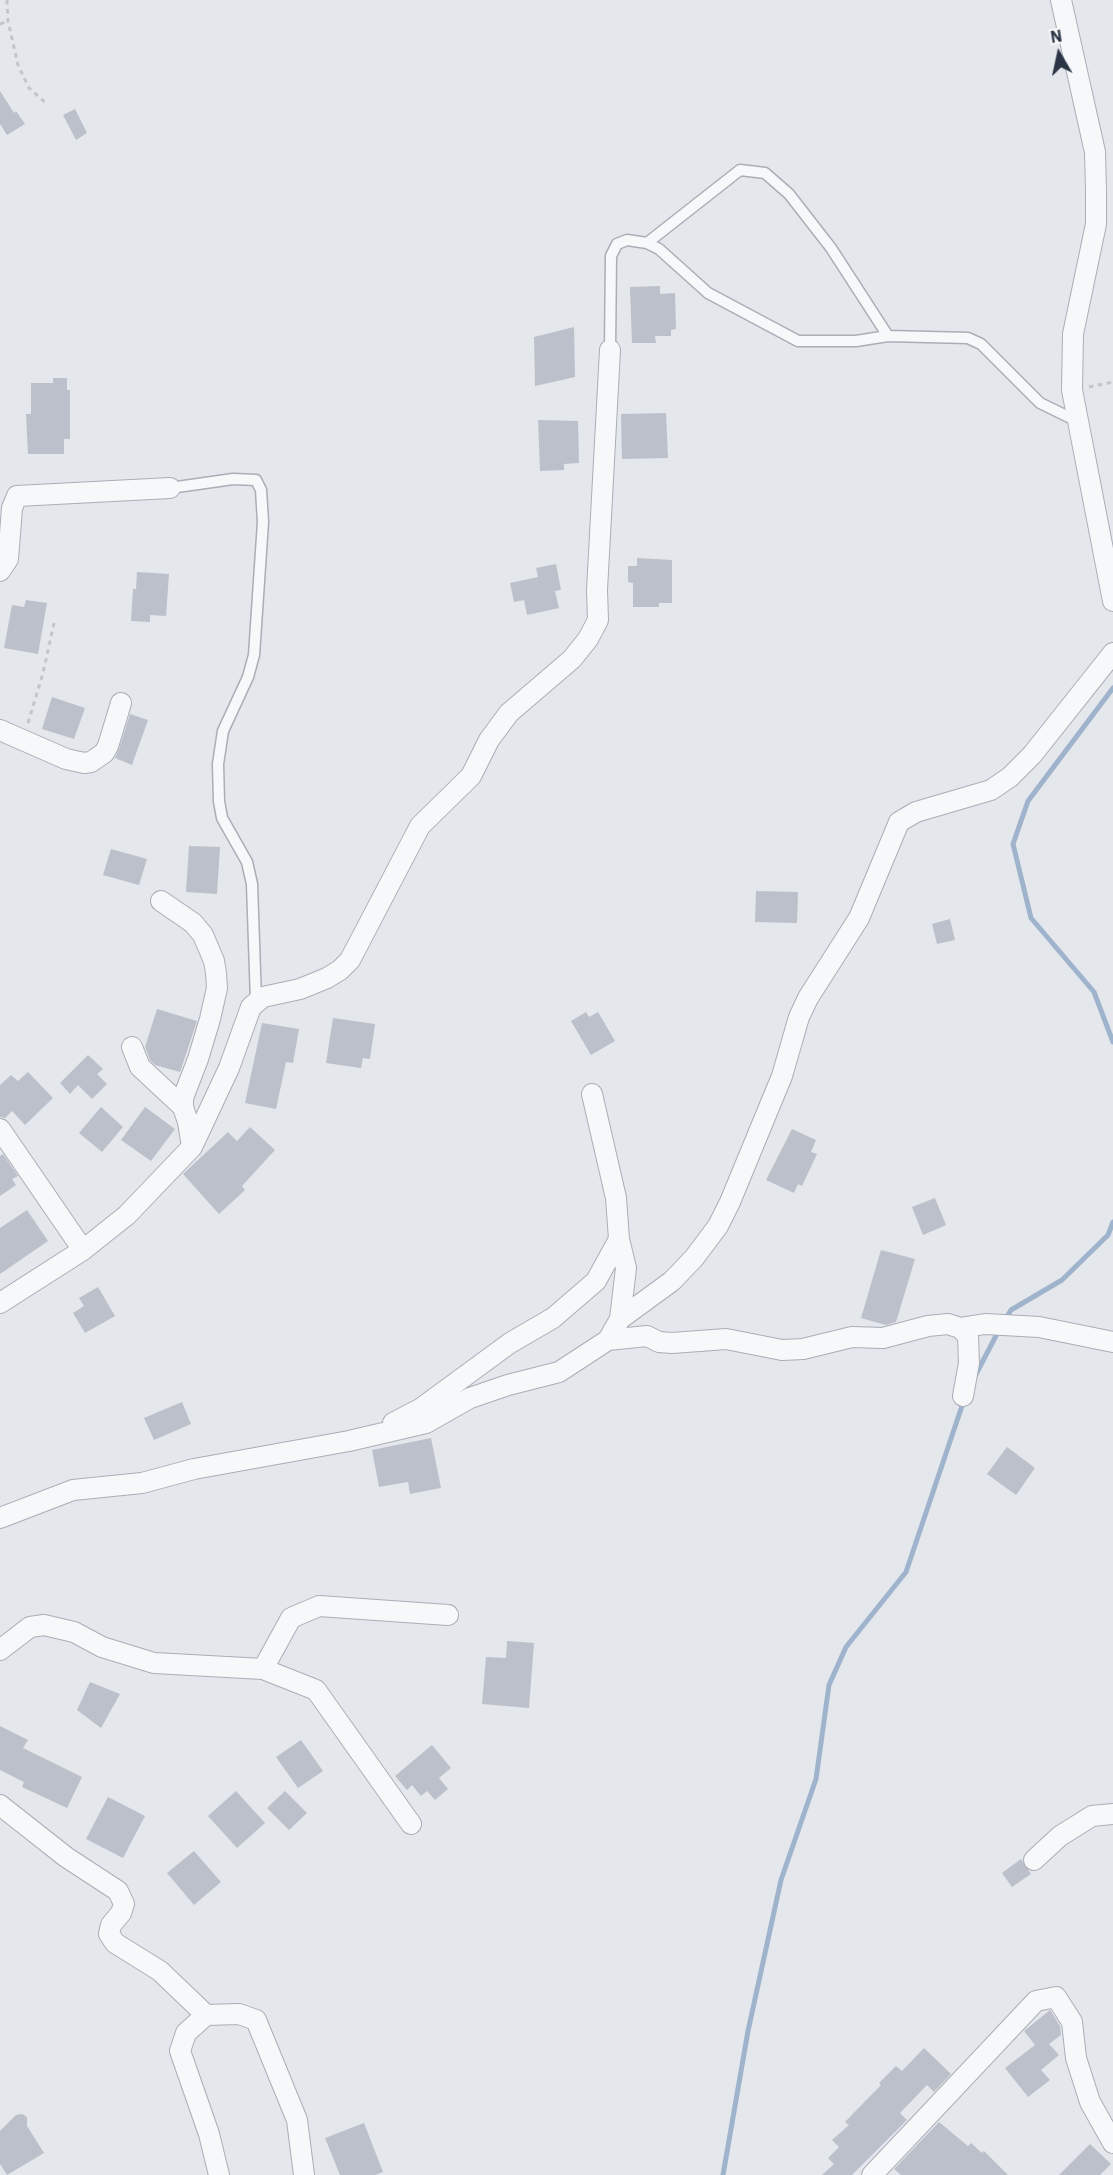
<!DOCTYPE html>
<html>
<head>
<meta charset="utf-8">
<style>
  body { margin:0 }
  #map { position:relative; width:1113px; height:2175px; overflow:hidden; background:#e4e7ec; font-family:"IBM Plex Sans",sans-serif }
  canvas { display:block }
  .north { position:absolute; left:1029px; top:24px; width:60px; height:60px; -webkit-text-stroke:4px #f4f6f9; paint-order:stroke; rotate:351deg; font-size:16px; font-weight:700; line-height:24px; text-align:center; color:#2b3445 }
  .north::after { content:''; display:block; margin:auto; width:21px; height:27px; background:#2b3445; clip-path:polygon(50% 0,100% 100%,50% 72%,0 100%) }
</style>
</head>
<body>
<div id="map">
<canvas width="1113" height="2175"></canvas>
<div class="north">N</div>
</div>
<script>
const ctx = document.querySelector('canvas').getContext('2d');
ctx.lineJoin = 'round';
function toPath(rows) {
  const path = new Path2D();
  for (const r of rows) {
    path.moveTo(r[0], r[1]);
    for (let i = 2; i < r.length; i += 2) path.lineTo(r[i], r[i + 1]);
  }
  return path;
}
function strokePath(path, color, width, dash) {
  ctx.strokeStyle = color;
  ctx.lineWidth = width;
  ctx.lineCap = dash ? 'butt' : 'round';
  ctx.setLineDash(dash || []);
  ctx.stroke(path);
}
function paint(path, color) {
  ctx.fillStyle = color;
  ctx.fill(path, 'evenodd');
}
const stream = toPath([
  [1113,688,1028,801,1013,844,1031,918,1094,992,1113,1042],
  [1005,1320,1011,1310,1062,1280,1108,1235,1113,1222],
  [974,1378,999,1330],
  [723,2175,748,2031,781,1880,816,1779,829,1685,846,1647,906,1572,964,1400]
]);
const building = toPath([
  [0,91,14,113,16,111,25,124,7,135,0,124],
  [75,109,87,133,76,140,63,115],
  [660,286,660,294,675,293,676,329,671,330,671,336,655,336,656,343,632,343,630,287],
  [574,327,575,377,535,386,534,337],
  [53,378,67,378,67,390,70,390,70,439,64,439,64,454,28,454,26,414,31,414,31,383,53,383],
  [666,413,668,458,622,459,621,414],
  [538,420,578,421,579,463,564,464,564,470,540,471],
  [637,558,672,560,672,603,659,603,659,607,633,607,633,583,628,582,628,566,637,566],
  [556,564,561,590,555,591,559,608,527,615,524,600,514,602,510,583,538,577,536,568],
  [137,572,169,574,166,616,150,615,150,622,131,621,133,589,136,589],
  [26,600,47,603,38,654,4,648,12,605,24,607],
  [52,697,85,708,74,739,42,729],
  [130,714,148,720,132,765,115,758,119,749],
  [189,846,220,847,217,894,186,892],
  [111,849,147,859,139,885,103,875],
  [756,891,798,892,797,923,755,922],
  [950,919,955,940,937,944,932,924],
  [157,1009,197,1021,180,1072,155,1065,150,1060,145,1047],
  [586,1012,589,1017,598,1012,615,1041,591,1055,571,1021],
  [333,1018,375,1024,370,1059,363,1058,361,1068,326,1063],
  [262,1023,299,1029,293,1063,286,1062,276,1109,245,1103],
  [88,1055,103,1069,97,1074,107,1084,92,1099,78,1085,70,1094,60,1083],
  [28,1072,53,1098,25,1125,12,1111,5,1118,0,1117,0,1085,11,1075,18,1081],
  [101,1107,123,1127,102,1152,79,1133],
  [145,1107,175,1129,151,1161,121,1140],
  [250,1127,275,1150,242,1186,245,1190,219,1214,183,1174,228,1132,237,1141],
  [792,1129,816,1140,811,1152,817,1154,802,1186,798,1184,794,1193,766,1180],
  [3,1154,18,1176,12,1179,16,1185,0,1196,0,1156],
  [935,1198,946,1225,923,1235,912,1207],
  [27,1210,48,1241,0,1274,0,1228],
  [881,1250,915,1259,896,1322,886,1325,861,1318],
  [98,1287,115,1316,85,1333,73,1313,84,1306,79,1298],
  [182,1402,191,1424,154,1440,144,1418],
  [431,1438,441,1488,410,1494,408,1482,379,1487,372,1450],
  [1007,1447,1035,1468,1016,1495,987,1474],
  [507,1641,534,1643,529,1708,482,1704,486,1657,506,1658],
  [90,1682,120,1694,101,1728,77,1710],
  [0,1726,28,1740,23,1748,82,1777,67,1808,22,1787,24,1782,0,1770],
  [301,1740,323,1771,298,1788,276,1757],
  [432,1745,451,1768,439,1778,448,1789,435,1800,427,1791,421,1796,412,1785,407,1790,395,1776],
  [236,1791,265,1823,237,1848,208,1816],
  [285,1791,307,1813,289,1830,267,1808],
  [108,1797,145,1816,123,1858,86,1839],
  [194,1851,221,1882,194,1905,167,1873],
  [1021,1859,1031,1874,1012,1887,1002,1873],
  [1050,2010,1060,2026,1061,2035,1049,2044,1059,2055,1041,2070,1050,2080,1028,2097,1005,2068,1035,2045,1024,2031],
  [924,2048,951,2074,934,2092,927,2085,900,2113,907,2120,852,2175,822,2175,834,2164,828,2158,839,2147,832,2140,849,2125,845,2122,881,2085,879,2083,896,2066,902,2071],
  [22,2114,27,2117,27,2126,44,2153,7,2175,0,2164,0,2131,16,2115],
  [939,2122,968,2146,971,2143,982,2153,984,2151,1008,2175,901,2175,894,2169],
  [364,2123,383,2172,375,2175,340,2175,325,2138],
  [1090,2144,1111,2164,1100,2175,1059,2175]
]);
const path = toPath([
  [7,0,8,21,18,65,29,88,48,105],
  [0,24,8,21],
  [1089,387,1113,382],
  [28,723,43,673,54,623]
]);
const lane = toPath([
  [647,243,740,170,765,173,789,194,831,248,888,336],
  [610,350,611,256,617,244,627,240,647,243,659,249,708,293,798,341,856,341,888,336,968,338,981,344,1040,403,1077,421],
  [170,488,233,479,256,480,261,490,263,522,254,655,248,677,223,731,218,764,219,801,222,818,247,862,252,884,256,1001]
]);
const street = toPath([
  [1061,0,1095,152,1096,190,1096,224,1073,334,1072,390,1113,601],
  [0,571,8,559,12,508,17,496,170,488],
  [0,730,66,759,84,763,91,762,104,753,108,746,121,703],
  [161,901,193,923,203,935,214,961,216,973,217,988,210,1019,198,1059,183,1098,183,1107,188,1122,192,1147],
  [132,1047,140,1067,183,1107],
  [0,1129,83,1250],
  [619,1239,626,1268,620,1319],
  [0,1303,83,1250,127,1215,192,1147,229,1068,251,1007,263,997,300,989,327,978,340,970,350,960,420,826,471,776,489,740,509,713,572,659,588,639,598,620,597,590,610,350],
  [960,1328,985,1324,1039,1327,1113,1342],
  [608,1340,647,1336,659,1342,672,1343,726,1339,782,1350,803,1349,852,1337,883,1338,928,1326,948,1324,960,1328,968,1336,969,1363,963,1396],
  [393,1423,420,1409,510,1343,553,1318,596,1281,619,1239,616,1198,592,1094],
  [0,1518,73,1490,142,1483,194,1469,349,1441,426,1423,470,1398,508,1385,559,1372,608,1340,620,1319,672,1281,694,1258,718,1226,730,1202,782,1076,799,1017,808,998,859,918,899,822,916,812,991,790,1010,777,1032,755,1113,653],
  [0,1650,30,1627,44,1625,74,1632,102,1647,154,1663,263,1669,316,1690,411,1824],
  [263,1669,291,1618,319,1606,448,1615],
  [0,1805,66,1857,118,1891,124,1904,121,1913,111,1925,109,1934,115,1943,160,1971,206,2015,186,2033,180,2051,209,2134,219,2175],
  [1034,1860,1060,1836,1092,1816,1113,1814],
  [206,2015,239,2014,256,2020,297,2120,304,2175],
  [872,2175,1036,2001,1056,1997,1072,2022,1076,2058,1090,2102,1113,2143]
]);
strokePath(stream, '#9fb4cc', 5);
paint(building, '#bbc0ca');
strokePath(lane, '#a9aeb7', 13);
strokePath(street, '#a9aeb7', 22);
strokePath(path, '#c2c5cb', 3, [4.5, 4.5]);
strokePath(lane, '#f7f8fa', 10);
strokePath(street, '#f7f8fa', 20);
</script>
</body>
</html>
